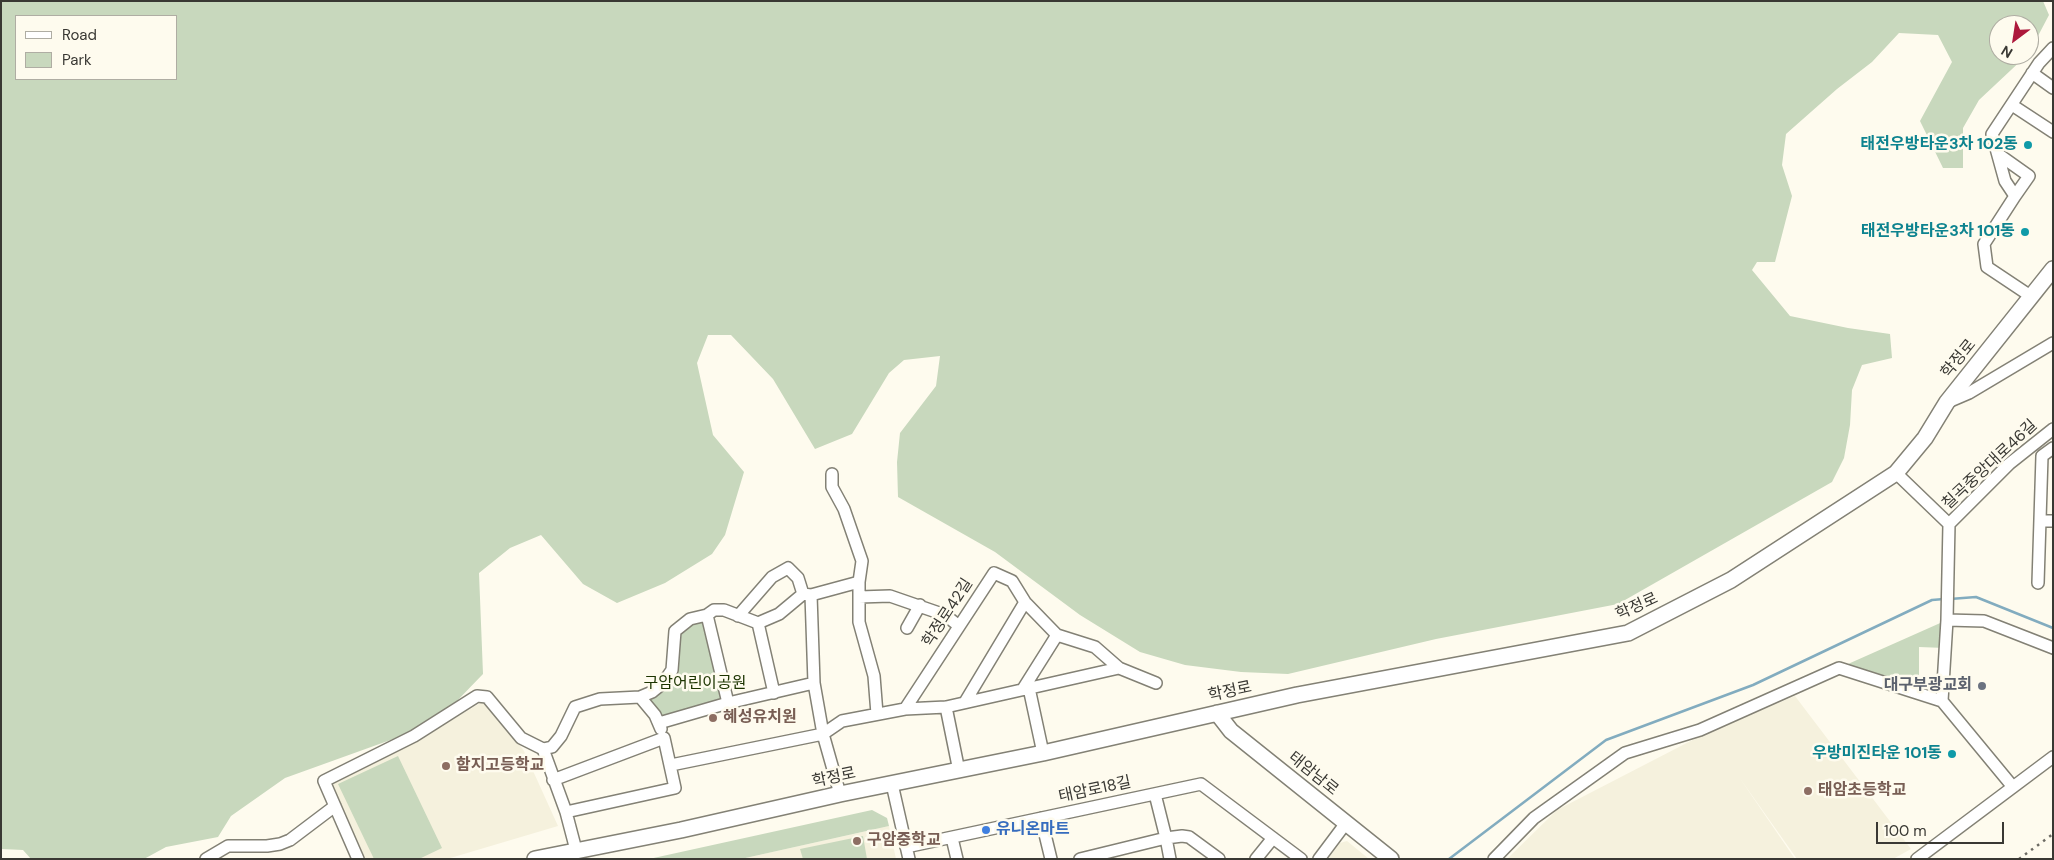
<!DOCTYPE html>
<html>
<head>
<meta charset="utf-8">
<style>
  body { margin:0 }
  #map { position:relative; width:2054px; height:860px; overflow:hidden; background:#fefbee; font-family:"DM Sans",sans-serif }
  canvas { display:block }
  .frame { position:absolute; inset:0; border:2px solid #393833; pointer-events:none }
  .legend { position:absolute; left:15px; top:15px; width:162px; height:65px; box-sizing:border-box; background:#fefbee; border:1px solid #afada3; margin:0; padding:6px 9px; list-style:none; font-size:15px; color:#393833 }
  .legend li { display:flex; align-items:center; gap:10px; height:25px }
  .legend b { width:25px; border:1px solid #afada3 }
  .north { position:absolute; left:1989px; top:15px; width:50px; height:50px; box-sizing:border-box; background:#fefbee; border:1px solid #afada3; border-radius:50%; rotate:211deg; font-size:14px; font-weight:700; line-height:20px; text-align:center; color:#393833 }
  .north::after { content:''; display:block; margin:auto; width:18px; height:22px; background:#ad183b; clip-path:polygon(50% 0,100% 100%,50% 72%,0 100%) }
  .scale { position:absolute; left:1876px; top:822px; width:128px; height:22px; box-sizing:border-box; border:2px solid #393833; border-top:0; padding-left:6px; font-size:15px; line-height:18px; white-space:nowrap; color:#393833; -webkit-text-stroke:4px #fefbee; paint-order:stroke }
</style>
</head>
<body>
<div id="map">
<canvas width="2054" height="860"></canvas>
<div class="frame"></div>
<ul class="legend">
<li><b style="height:6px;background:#fff"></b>Road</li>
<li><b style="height:14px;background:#c8d8bd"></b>Park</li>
</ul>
<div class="north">N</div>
<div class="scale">100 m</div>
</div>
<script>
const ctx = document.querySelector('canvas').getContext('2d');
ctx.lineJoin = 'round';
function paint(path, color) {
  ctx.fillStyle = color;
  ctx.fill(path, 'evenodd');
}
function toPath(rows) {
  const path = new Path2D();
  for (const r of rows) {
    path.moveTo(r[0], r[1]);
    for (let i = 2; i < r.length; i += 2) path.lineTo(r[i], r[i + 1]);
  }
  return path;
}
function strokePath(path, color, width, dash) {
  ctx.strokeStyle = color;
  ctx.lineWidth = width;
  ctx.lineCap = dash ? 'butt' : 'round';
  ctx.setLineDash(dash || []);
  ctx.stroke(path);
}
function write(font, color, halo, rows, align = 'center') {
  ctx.font = font + ' "DM Sans","Noto Sans KR",sans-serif';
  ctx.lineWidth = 5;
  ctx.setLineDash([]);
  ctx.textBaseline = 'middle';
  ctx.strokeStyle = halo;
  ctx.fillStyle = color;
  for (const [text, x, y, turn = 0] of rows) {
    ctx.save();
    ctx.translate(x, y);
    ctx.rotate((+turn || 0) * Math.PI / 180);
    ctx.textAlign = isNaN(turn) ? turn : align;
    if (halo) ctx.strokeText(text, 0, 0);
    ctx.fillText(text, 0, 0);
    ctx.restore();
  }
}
const built = toPath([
  [1795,696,1911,849,1893,859,1797,859,1739,777,1795,859,1507,859,1557,810,1708,732],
  [487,699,524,751,558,826,447,859,364,859,329,781,425,736],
  [889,826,896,859,741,859],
  [1347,841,1369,859,1328,859,1340,843]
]);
const green = toPath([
  [1,1,2043,1,2049,15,2029,53,2029,25,1999,25,1999,55,2027,55,1979,100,1963,128,1963,168,1943,168,1920,121,1952,62,1938,35,1899,33,1872,62,1837,89,1786,134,1782,165,1792,196,1775,262,1757,262,1752,270,1790,316,1848,328,1890,334,1892,358,1862,365,1852,390,1850,425,1844,458,1832,482,1618,604,1436,639,1288,674,1241,672,1185,665,1140,652,1080,615,995,552,898,497,897,462,900,433,936,386,940,356,904,360,889,373,852,434,815,449,773,379,731,335,708,335,697,363,713,435,744,472,725,535,712,554,665,583,617,603,583,584,541,535,510,548,479,573,483,674,454,704,421,729,285,778,231,816,218,837,166,847,144,859,31,859,23,850,1,849],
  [16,16,176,16,176,79,16,79],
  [705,618,725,701,661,719,644,697,663,683,677,632],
  [1947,620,1945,648,1919,647,1919,693,1839,668],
  [398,756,442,848,419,859,374,859,338,784],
  [872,810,887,818,889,826,741,859,649,859],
  [863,836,867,859,803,859,800,849]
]);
const stream = toPath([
  [1950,599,1976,597,2053,628],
  [1449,859,1606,740,1753,685,1932,600,1944,599]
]);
const minor = toPath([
  [2032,73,2053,88],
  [2012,105,2053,132],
  [1998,154,2029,176,2015,196],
  [2032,297,1987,267,1984,244,2015,196,2005,181,1992,134,2039,63,2053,48],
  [1948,402,1969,393,2053,343],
  [1896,473,1949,524,1947,620,1942,701,2013,787],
  [832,474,832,487,844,509,862,561,859,582],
  [2040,521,2053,521],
  [1949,524,2009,464,2053,429],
  [2038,583,2042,456,2053,448],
  [811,595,859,582,859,622,874,676,877,714],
  [859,597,890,596,945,615,959,626],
  [738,616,772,577,788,568,798,578,803,594],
  [1947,620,1984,621,2053,648],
  [907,628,920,605],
  [1029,688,1043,753],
  [1023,689,1057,635],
  [774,693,758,623,779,614,803,594,811,595,814,683],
  [640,697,652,692,663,683,672,670,675,631,690,619,707,615],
  [965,702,1025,602],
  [728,703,707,615,714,610,724,610,758,623],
  [946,707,959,771],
  [905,709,994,573,1012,581,1025,602,1057,635,1095,647,1119,668,1156,683],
  [659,723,728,703,814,683,823,734,671,765],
  [543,749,552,747,561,736,575,707,600,699,640,697,655,715,661,729],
  [553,780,664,738,675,788,566,812],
  [892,784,909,859],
  [840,794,823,734,842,721,905,709,946,707,1119,668],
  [1041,818,1051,859],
  [952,838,957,859],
  [906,847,1201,784,1301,859],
  [206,859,228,846,267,846,280,844,290,840,335,806],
  [358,859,324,781,414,736,477,696,487,697,521,738,543,749,566,812,576,850],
  [1080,859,1166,838,1155,794],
  [1170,859,1166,838,1182,836,1189,837,1219,859],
  [1256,859,1273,838],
  [1319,859,1346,823],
  [1494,859,1534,818,1625,753,1700,730,1839,668,1942,701],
  [1917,859,2053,757]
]);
const major = toPath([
  [1217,713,1231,731,1391,859],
  [535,859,681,830,840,794,1043,753,1297,695,1628,633,1731,580,1896,473,1925,438,1947,402,2053,269]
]);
const rail = toPath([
  [2019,859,2053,834]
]);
const markers = [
  [2028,145,5,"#0f9aa8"],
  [2025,232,5,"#0f9aa8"],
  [1982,686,5,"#6b7280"],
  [713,718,5,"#8d6e63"],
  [1952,754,5,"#0f9aa8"],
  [446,766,5,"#8d6e63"],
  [1808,791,5,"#8d6e63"],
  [986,830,5,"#3f7fe0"],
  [857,841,5,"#8d6e63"]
];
const cultureNames = [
  ["태전우방타운3차 102동",2018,145],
  ["태전우방타운3차 101동",2015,232],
  ["우방미진타운 101동",1942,754]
];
const streetNames = [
  ["학정로",1959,359,-51],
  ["칠곡중앙대로46길",1990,465,-43],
  ["학정로",1637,607,-24],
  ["학정로42길",948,613,-57],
  ["학정로",1230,692,-12],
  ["태암남로",1313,774,39],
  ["학정로",834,778,-12],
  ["태암로18길",1095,790,-12]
];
const parkNames = [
  ["구암어린이공원",695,684]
];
const worshipNames = [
  ["대구부광교회",1972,686]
];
const educationNames = [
  ["혜성유치원",723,718],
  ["함지고등학교",456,766],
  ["태암초등학교",1818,791],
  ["구암중학교",867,841]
];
const shopNames = [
  ["유니온마트",996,830]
];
paint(built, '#f5f1dd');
paint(green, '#c8d8bd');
strokePath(stream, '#82acbf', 2.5);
strokePath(minor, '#838175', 14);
strokePath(major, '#838175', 18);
strokePath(minor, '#fff', 11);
strokePath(major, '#fff', 15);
strokePath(rail, '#6c6a63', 2.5, [2.5, 5]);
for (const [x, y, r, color] of markers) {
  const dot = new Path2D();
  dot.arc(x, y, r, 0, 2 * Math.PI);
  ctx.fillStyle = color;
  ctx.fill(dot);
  strokePath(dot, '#fefbee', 2);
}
write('bold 16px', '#0d838f', '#fefbee', cultureNames, 'right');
write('16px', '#393833', '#fefbee', streetNames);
write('16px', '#1c3400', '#fefbee', parkNames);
write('bold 16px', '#5b616d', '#fefbee', worshipNames, 'right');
write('bold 16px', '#785e54', '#fefbee', educationNames, 'left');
write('bold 16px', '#366cbe', '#fefbee', shopNames, 'left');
</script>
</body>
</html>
